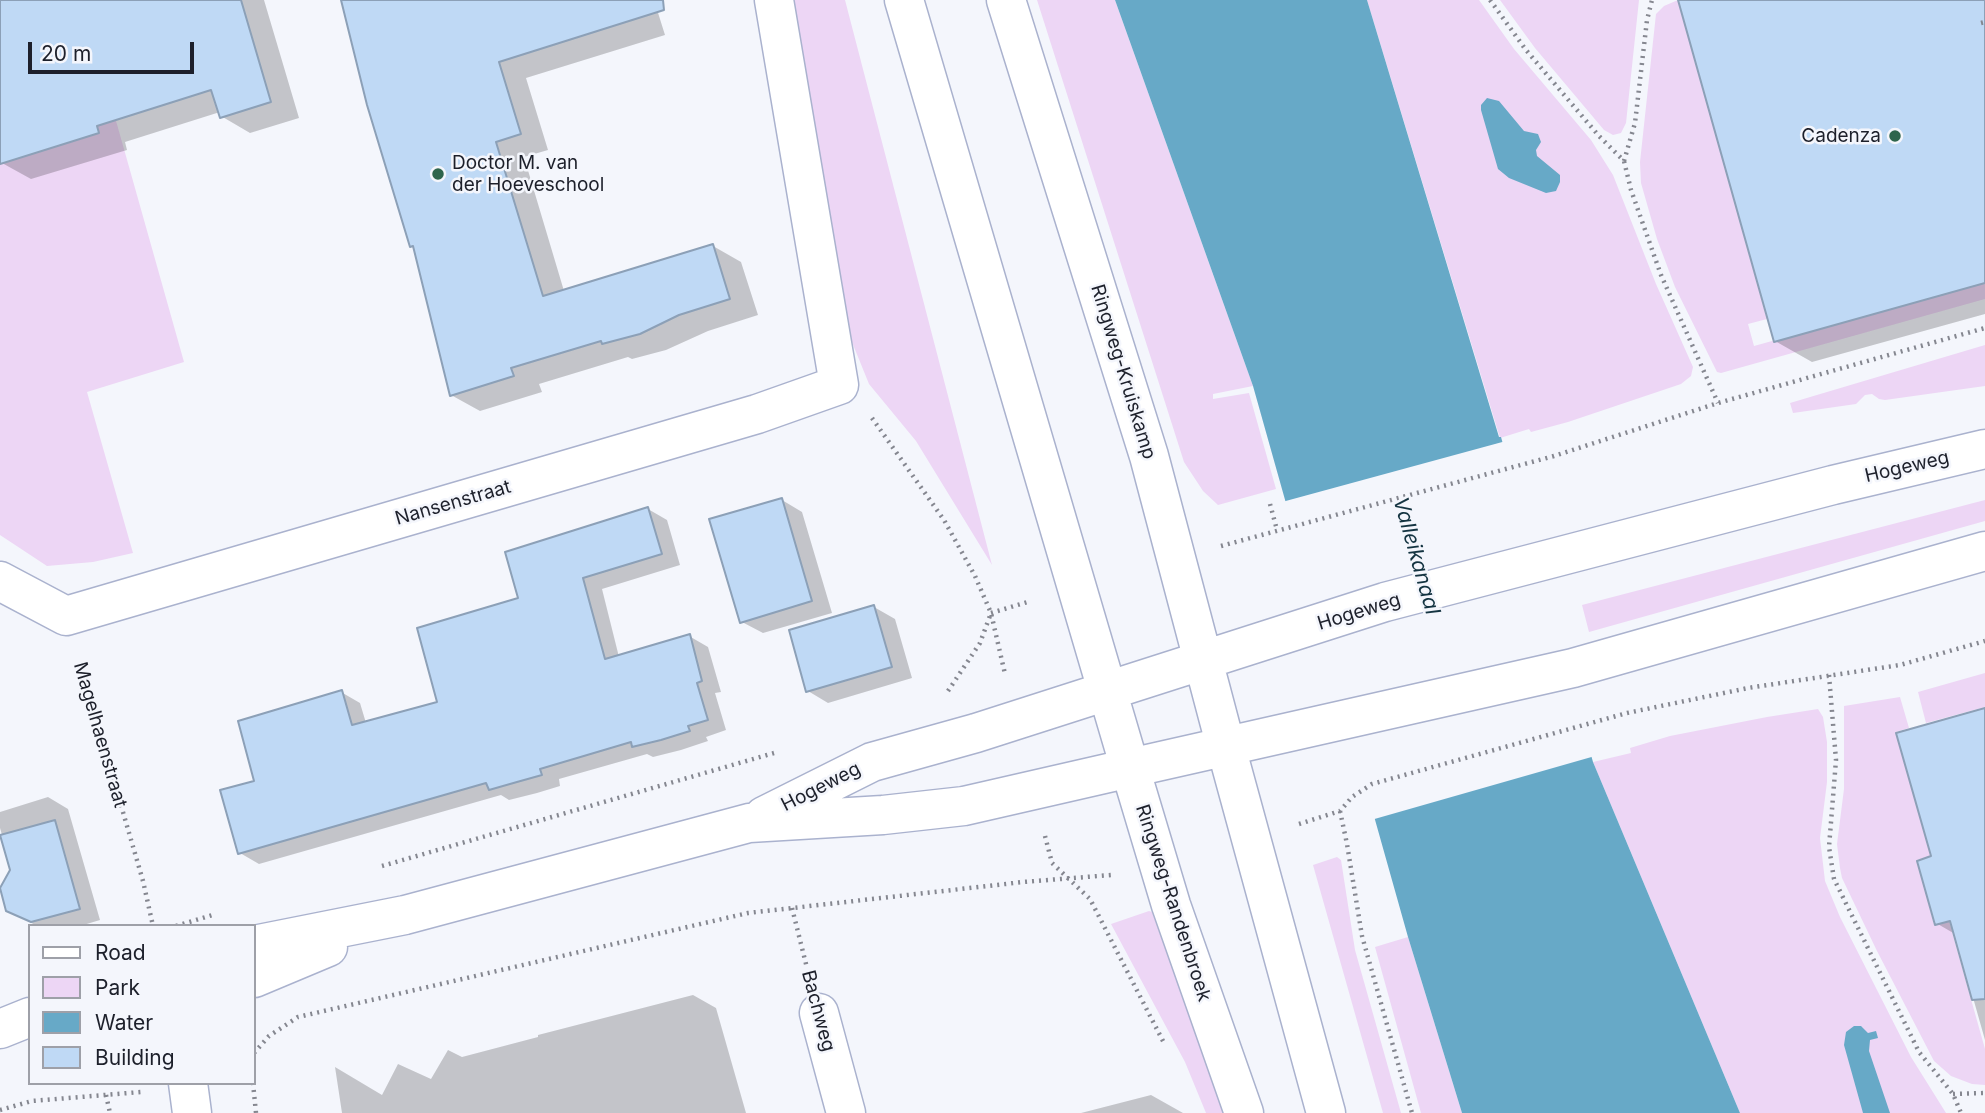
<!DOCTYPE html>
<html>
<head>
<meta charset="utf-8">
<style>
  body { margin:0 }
  #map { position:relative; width:1985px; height:1113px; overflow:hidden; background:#f4f6fc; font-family:Inter,sans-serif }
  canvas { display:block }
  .legend { position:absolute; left:28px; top:924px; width:228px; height:161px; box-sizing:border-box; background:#f4f6fc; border:2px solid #9ea0a8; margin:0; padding:9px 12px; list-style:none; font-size:21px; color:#1d202b }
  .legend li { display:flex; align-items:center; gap:14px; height:35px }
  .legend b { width:35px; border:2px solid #9ea0a8 }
  .scale { position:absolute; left:28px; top:42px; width:166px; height:32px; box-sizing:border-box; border:4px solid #1d202b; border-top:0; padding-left:9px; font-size:21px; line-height:24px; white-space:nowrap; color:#1d202b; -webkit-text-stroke:5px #f4f6fc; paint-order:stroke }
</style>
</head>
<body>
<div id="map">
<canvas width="1985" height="1113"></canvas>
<ul class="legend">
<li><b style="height:9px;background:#fff"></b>Road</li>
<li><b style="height:19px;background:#edd6f5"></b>Park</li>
<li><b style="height:19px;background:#67a9c7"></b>Water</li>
<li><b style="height:19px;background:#bfd9f5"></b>Building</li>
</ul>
<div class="scale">20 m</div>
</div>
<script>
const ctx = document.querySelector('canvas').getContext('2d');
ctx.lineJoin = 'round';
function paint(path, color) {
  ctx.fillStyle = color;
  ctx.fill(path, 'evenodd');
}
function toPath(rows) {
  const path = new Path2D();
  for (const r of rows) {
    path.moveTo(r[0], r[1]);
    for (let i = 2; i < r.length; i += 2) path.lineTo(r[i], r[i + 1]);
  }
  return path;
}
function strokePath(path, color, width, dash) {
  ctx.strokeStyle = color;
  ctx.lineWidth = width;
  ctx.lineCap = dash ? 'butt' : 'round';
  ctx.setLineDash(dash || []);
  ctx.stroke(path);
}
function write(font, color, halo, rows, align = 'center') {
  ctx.font = font + ' Inter,sans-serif';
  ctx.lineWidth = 5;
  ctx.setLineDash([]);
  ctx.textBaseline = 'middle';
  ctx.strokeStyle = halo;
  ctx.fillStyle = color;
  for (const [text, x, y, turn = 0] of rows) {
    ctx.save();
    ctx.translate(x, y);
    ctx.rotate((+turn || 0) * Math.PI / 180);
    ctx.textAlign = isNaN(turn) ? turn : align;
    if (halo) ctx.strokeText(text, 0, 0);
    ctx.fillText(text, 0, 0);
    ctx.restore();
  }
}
const green = toPath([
  [0,0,82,0,184,362,87,392,133,553,93,562,47,566,0,535],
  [783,0,845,0,992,565,916,441,869,384,824,273],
  [1037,0,1115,0,1253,386,1213,394,1213,399,1249,393,1276,489,1218,505,1203,491,1184,462],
  [1367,0,1479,0,1514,49,1591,140,1613,175,1656,284,1693,367,1691,376,1681,384,1568,422,1531,432,1529,429,1500,438],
  [1500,0,1639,0,1626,123,1621,133,1613,135,1604,130,1535,48],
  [1678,0,1767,319,1748,324,1754,346,1985,282,1985,299,1721,373,1717,372,1675,287,1657,239,1641,183,1640,162,1656,14,1664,6],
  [1985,345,1985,386,1885,400,1879,399,1872,394,1865,395,1856,404,1793,413,1790,403],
  [1985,500,1985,521,1589,632,1582,605],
  [1985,673,1985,707,1926,723,1918,692],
  [1900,697,1909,728,1896,732,1931,856,1917,860,1934,924,1949,921,1985,1049,1985,1085,1972,1084,1951,1076,1934,1061,1877,951,1842,878,1840,868,1837,844,1844,789,1844,706],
  [1818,709,1823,717,1827,742,1827,782,1820,838,1825,881,1840,917,1911,1057,1946,1113,1740,1113,1593,762,1631,753,1630,748,1670,736,1767,717],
  [1337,857,1341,860,1355,950,1401,1113,1383,1113,1313,865],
  [1149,911,1152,912,1225,1113,1206,1113,1185,1062,1111,924],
  [1408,937,1462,1113,1421,1113,1375,947]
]);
const water = toPath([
  [1115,0,1367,0,1499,437,1501,437,1593,762,1740,1113,1462,1113,1408,937,1253,386],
  [1487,98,1499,101,1524,131,1538,134,1541,142,1536,150,1537,156,1560,175,1560,182,1556,191,1546,193,1509,178,1498,169,1481,110,1481,105],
  [1854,1026,1861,1026,1868,1033,1876,1031,1878,1038,1870,1040,1869,1051,1890,1113,1863,1113,1844,1045,1846,1032]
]);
const pier = toPath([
  [1506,441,1595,756,1371,820,1282,502]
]);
const shadow = toPath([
  [161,0,264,0,299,118,250,133,221,116,220,112,125,142,127,150,31,179,2,163,0,155,0,49],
  [342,0,654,0,665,35,526,78,548,150,524,157,564,291,713,246,741,262,758,315,708,331,666,350,632,359,628,357,539,384,542,392,480,411,451,395,415,247,412,245],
  [1680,0,1985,0,1985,314,1812,362,1775,341],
  [782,500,802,512,832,613,763,633,742,622],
  [648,509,667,520,680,565,602,589,619,657,689,636,708,647,721,692,715,693,726,730,706,737,708,741,681,750,653,757,647,754,559,779,560,786,537,793,509,800,501,795,259,864,240,853,256,782,341,692,360,703,366,723,440,704,521,599],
  [874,607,895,619,912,678,828,703,808,691],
  [1985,709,1985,1040,1955,934,1936,923,1933,857],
  [48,797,68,809,100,920,80,926,37,926,7,910,12,870,0,828,0,812],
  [693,995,716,1008,746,1113,342,1113,335,1067,382,1095,398,1064,431,1079,448,1050,462,1057,538,1037,538,1035],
  [1151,1095,1183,1113,1081,1113]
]);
const building = toPath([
  [0,0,241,0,271,102,220,118,211,90,97,126,99,133,0,164,0,0],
  [341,0,663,0,664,10,499,62,521,134,496,142,543,296,713,244,730,299,679,315,640,334,602,344,601,341,511,368,514,376,450,396,413,246,410,247,367,105,341,0],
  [1678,0,1985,0,1985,283,1774,342,1678,0],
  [782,498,812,601,740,623,709,519,782,498],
  [648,507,662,554,583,578,605,659,690,634,702,681,697,683,708,720,688,726,690,731,661,740,632,747,631,742,540,769,542,775,517,782,489,790,486,783,238,854,220,790,254,781,238,721,342,690,352,725,437,702,417,628,518,598,505,552,648,507],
  [874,605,892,667,806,692,789,630,874,605],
  [1985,708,1985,999,1972,1000,1950,921,1935,925,1917,861,1931,856,1896,733,1985,708],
  [55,820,80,909,31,922,6,911,0,888,10,870,0,835,55,820]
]);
const path = toPath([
  [1490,0,1526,50,1599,136,1624,161,1631,190,1661,275,1718,403],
  [1981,23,1985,22],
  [1624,161,1635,123,1647,20,1652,0],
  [872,418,944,520,975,576,991,613,1005,674],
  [1270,504,1277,530],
  [1221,546,1554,456,1718,403,1985,328],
  [991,613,1031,601],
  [80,664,143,881,153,926],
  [1829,675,1836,760,1829,847,1834,879,1919,1052,1953,1094,1961,1113],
  [948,691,980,643,991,613],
  [1340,811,1347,844,1362,936,1412,1113],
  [1299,824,1340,811,1352,797,1372,784,1627,713,1748,688,1900,665,1985,641],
  [1045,836,1052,863,1090,899,1164,1043],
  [382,866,774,753],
  [792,908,807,968],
  [176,926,216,914],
  [254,1053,269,1036,298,1017,748,913,1023,882,1111,875],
  [253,1083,256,1113],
  [1953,1094,1985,1093],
  [106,1095,110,1113],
  [0,1110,32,1101,141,1092]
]);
const street = toPath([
  [0,581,66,616,757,414,839,385,774,0],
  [819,1013,846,1113],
  [188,1083,192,1113]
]);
const secondary = toPath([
  [1226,747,1326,1113],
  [764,816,872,762,976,733,1107,691],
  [254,945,405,915,749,823,883,815,964,806,1130,768,1171,905,1244,1113],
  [254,978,328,947],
  [0,1029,30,1017]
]);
const primary = toPath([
  [904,0,1130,768,1573,668,1985,551],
  [1006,0,1149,456,1226,747],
  [1107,691,1385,602,1833,485,1985,449]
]);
const markers = [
  [1895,136,7,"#2e654c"],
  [438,174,7,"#2e654c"]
];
const poiNames = [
  ["Cadenza",1881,136],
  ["Doctor M. van",452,163,"left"],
  ["der Hoeveschool",452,185,"left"]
];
const streetNames = [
  ["Ringweg-Kruiskamp",1123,372,73],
  ["Hogeweg",1907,467,-13],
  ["Nansenstraat",453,503,-16],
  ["Hogeweg",1359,612,-17],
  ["Magelhaenstraat",100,735,74],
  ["Hogeweg",821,787,-27],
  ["Ringweg-Randenbroek",1173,903,72],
  ["Bachweg",818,1011,75]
];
const waterNames = [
  ["Valleikanaal",1416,556,74]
];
paint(green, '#edd6f5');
paint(water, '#67a9c7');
paint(pier, '#f4f6fc');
paint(shadow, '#0003');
paint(building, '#bfd9f5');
strokePath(building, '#8ca0b7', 2);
strokePath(street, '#aab2ce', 41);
strokePath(secondary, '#aab2ce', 41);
strokePath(primary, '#aab2ce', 41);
strokePath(path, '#858790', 4.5, [2, 5]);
strokePath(street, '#fff', 38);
strokePath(secondary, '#fff', 38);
strokePath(primary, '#fff', 38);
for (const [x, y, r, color] of markers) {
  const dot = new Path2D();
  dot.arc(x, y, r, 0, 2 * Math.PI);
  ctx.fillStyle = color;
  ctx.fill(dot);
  strokePath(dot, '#f4f6fc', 2.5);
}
write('19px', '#1d202b', '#f4f6fc', poiNames, 'right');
write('19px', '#1d202b', '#f4f6fc', streetNames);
write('italic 21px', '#143441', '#f4f6fc', waterNames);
</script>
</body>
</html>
